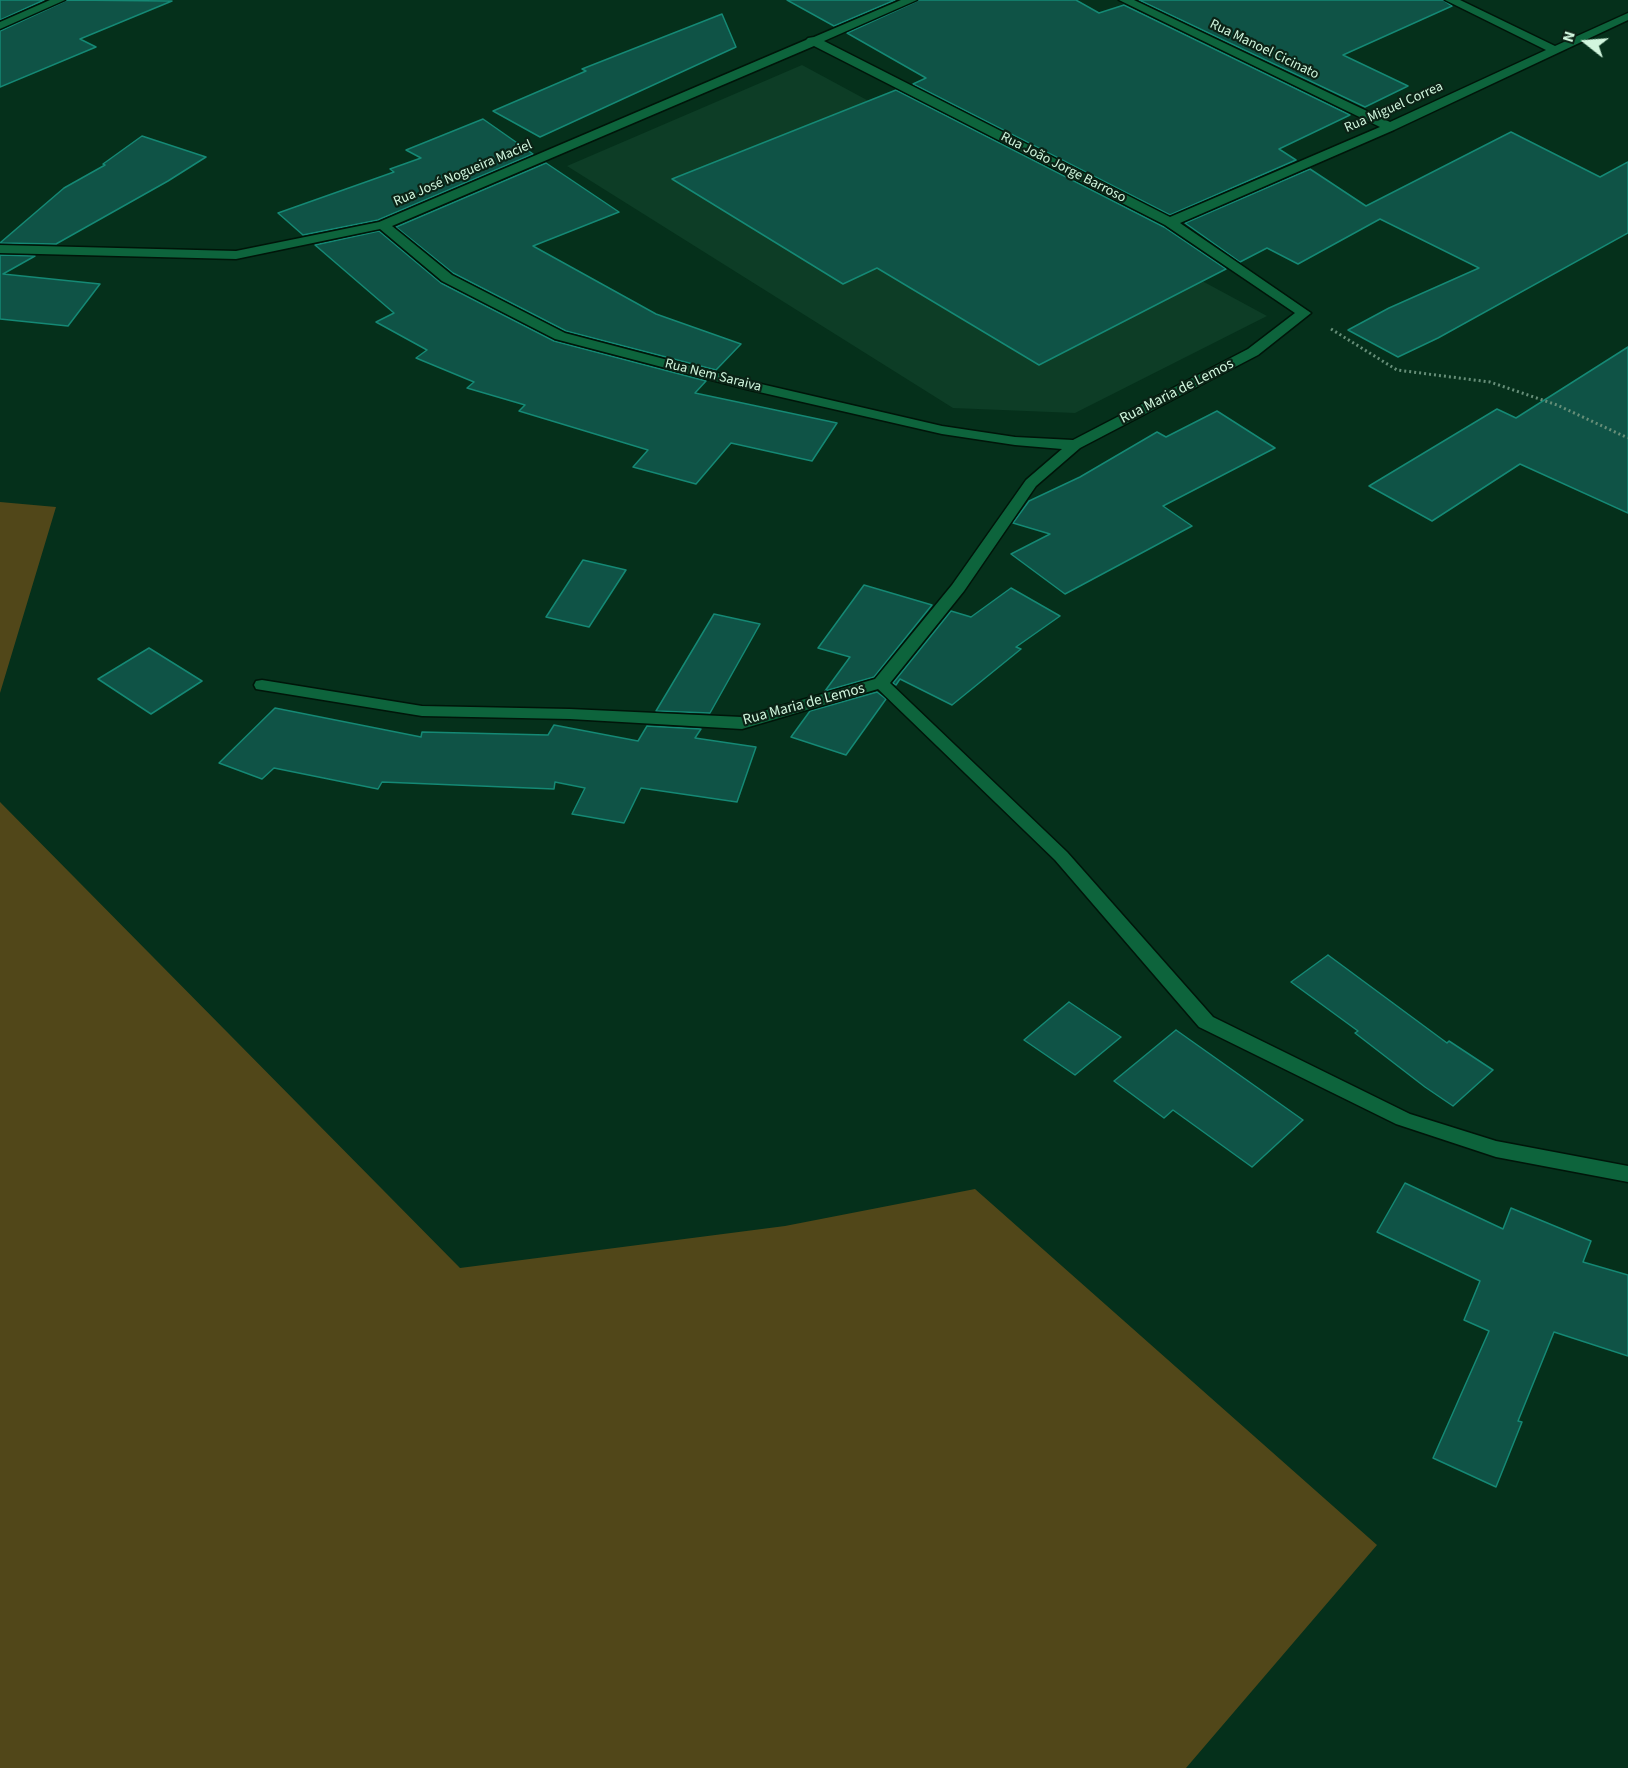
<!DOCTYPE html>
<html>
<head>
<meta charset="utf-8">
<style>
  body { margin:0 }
  #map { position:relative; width:1628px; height:1768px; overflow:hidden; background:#05301b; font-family:"Source Sans 3",sans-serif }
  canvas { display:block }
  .north { position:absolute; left:1556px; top:12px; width:60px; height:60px; -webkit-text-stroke:4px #0b2316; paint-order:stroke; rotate:287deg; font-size:16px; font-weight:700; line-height:24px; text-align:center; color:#d1f6de }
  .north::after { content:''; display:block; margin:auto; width:21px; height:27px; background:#d1f6de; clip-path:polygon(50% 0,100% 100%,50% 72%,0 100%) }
</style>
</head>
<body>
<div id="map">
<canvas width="1628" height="1768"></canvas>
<div class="north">N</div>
</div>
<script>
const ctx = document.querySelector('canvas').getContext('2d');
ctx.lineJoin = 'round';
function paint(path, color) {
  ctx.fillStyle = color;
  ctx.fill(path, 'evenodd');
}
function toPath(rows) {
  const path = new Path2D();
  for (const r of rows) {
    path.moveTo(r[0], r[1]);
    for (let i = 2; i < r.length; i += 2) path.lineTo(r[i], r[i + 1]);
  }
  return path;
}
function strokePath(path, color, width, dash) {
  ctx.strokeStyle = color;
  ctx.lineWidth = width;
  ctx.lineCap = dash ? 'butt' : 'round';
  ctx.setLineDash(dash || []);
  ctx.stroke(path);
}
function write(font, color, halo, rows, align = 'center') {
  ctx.font = font + ' "Source Sans 3",sans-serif';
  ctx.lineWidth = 4.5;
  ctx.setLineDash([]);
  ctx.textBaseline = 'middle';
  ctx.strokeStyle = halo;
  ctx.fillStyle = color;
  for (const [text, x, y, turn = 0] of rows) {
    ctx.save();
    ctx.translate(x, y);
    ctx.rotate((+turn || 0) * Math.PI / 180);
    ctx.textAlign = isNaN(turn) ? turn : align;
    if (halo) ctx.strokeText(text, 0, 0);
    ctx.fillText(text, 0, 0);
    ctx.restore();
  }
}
const built = toPath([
  [802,65,1267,316,1075,413,953,408,567,166]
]);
const green = toPath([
  [0,502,56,507,0,693],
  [0,802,460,1268,785,1226,975,1189,1377,1545,1186,1768,0,1768]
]);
const building = toPath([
  [0,0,44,0,0,20,0,0],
  [67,0,172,1,80,39,96,47,0,87,0,31,67,0],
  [787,0,895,0,834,26,787,0],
  [919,0,1076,0,1099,13,1124,5,1350,115,1279,149,1296,160,1170,215,913,84,926,78,847,33,919,0],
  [1139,0,1443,0,1452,6,1343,55,1408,86,1365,107,1139,0],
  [722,14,736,47,540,137,493,111,586,71,582,69,722,14],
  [896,90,1164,227,1226,269,1039,365,877,268,843,284,672,179,896,90],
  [483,119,533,154,378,220,303,235,278,213,394,172,390,169,421,158,406,150,483,119],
  [1511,132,1600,177,1628,162,1628,233,1438,338,1398,357,1348,330,1389,308,1479,268,1380,219,1298,264,1267,248,1240,262,1185,223,1310,169,1366,206,1511,132],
  [142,136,206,157,168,181,56,244,0,243,64,188,105,165,103,164,142,136],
  [546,163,619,212,533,246,656,314,741,344,716,370,566,331,453,273,396,227,546,163],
  [379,231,441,283,554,341,706,381,695,393,837,423,812,461,731,443,696,484,633,467,648,450,519,411,525,405,467,388,474,382,416,358,427,350,376,322,394,313,315,245,379,231],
  [0,255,35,256,3,274,100,284,68,326,0,319,0,255],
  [1628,347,1628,513,1520,464,1432,521,1369,486,1497,409,1516,418,1628,347],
  [1217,411,1275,448,1163,506,1192,526,1065,594,1011,554,1050,534,1013,523,1029,501,1080,477,1157,432,1166,437,1217,411],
  [583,560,626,570,589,627,546,617,583,560],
  [864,585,932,605,874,677,825,691,850,657,818,648,864,585],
  [1011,588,1060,616,1016,647,1021,649,952,705,900,679,896,685,893,683,951,611,971,617,1011,588],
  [714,614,760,624,710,713,656,711,714,614],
  [149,648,202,681,151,714,98,679,149,648],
  [877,692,886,699,846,755,791,737,810,711,877,692],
  [275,708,421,737,422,732,548,735,554,725,638,741,647,726,701,729,695,738,756,747,737,802,641,788,624,823,572,814,585,788,555,782,554,789,382,782,378,789,274,768,262,779,219,763,275,708],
  [1328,955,1447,1043,1449,1041,1493,1070,1453,1106,1425,1087,1355,1033,1358,1031,1291,982,1328,955],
  [1069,1002,1121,1037,1075,1075,1024,1040,1069,1002],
  [1176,1030,1303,1120,1252,1167,1173,1110,1164,1118,1114,1081,1176,1030],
  [1405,1183,1503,1229,1511,1208,1591,1241,1583,1262,1628,1275,1628,1356,1554,1332,1518,1421,1522,1422,1496,1487,1433,1458,1489,1331,1464,1320,1480,1281,1377,1232,1405,1183]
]);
const path = toPath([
  [1331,329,1397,370,1490,382,1557,405,1628,438]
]);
const street = toPath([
  [50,0,65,0,0,29,0,22,50,0],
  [901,0,917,0,824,41,1170,217,1380,127,1119,0,1134,0,1390,122,1546,50,1445,0,1460,0,1555,46,1628,13,1628,20,1394,130,1180,223,1311,313,1258,355,1080,448,1036,486,964,591,890,683,1067,852,1213,1017,1410,1114,1496,1141,1628,1166,1628,1182,1496,1157,1396,1124,1199,1027,1055,860,878,689,742,729,570,719,422,716,262,690,256,689,254,685,256,681,262,680,422,706,570,709,742,717,875,679,952,585,1026,480,1062,449,1015,445,942,434,746,389,555,339,442,281,380,229,236,259,0,253,0,245,236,251,379,222,806,40,808,38,814,37,901,0],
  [814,46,1165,225,1295,313,1248,349,1073,440,1015,437,942,426,748,381,565,333,452,275,392,226,814,46]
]);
const farStreetnames = [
  ["Rua Manoel Cicinato",1264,50,26],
  ["Rua Miguel Correa",1394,108,-24],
  ["Rua João Jorge Barroso",1063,168,27],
  ["Rua José Nogueira Maciel",463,174,-23],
  ["Rua Nem Saraiva",713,376,14]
];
const streetNames = [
  ["Rua Maria de Lemos",1177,392,-27],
  ["Rua Maria de Lemos",804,705,-15]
];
paint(built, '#0d3d26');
paint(green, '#514719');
paint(building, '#0f5346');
strokePath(building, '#158975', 1.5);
strokePath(street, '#001509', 3);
strokePath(path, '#668e78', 3, [2, 3]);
paint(street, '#0d643c');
write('14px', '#d1f6de', '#0b2316', farStreetnames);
write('15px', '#d1f6de', '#0b2316', streetNames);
</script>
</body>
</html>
